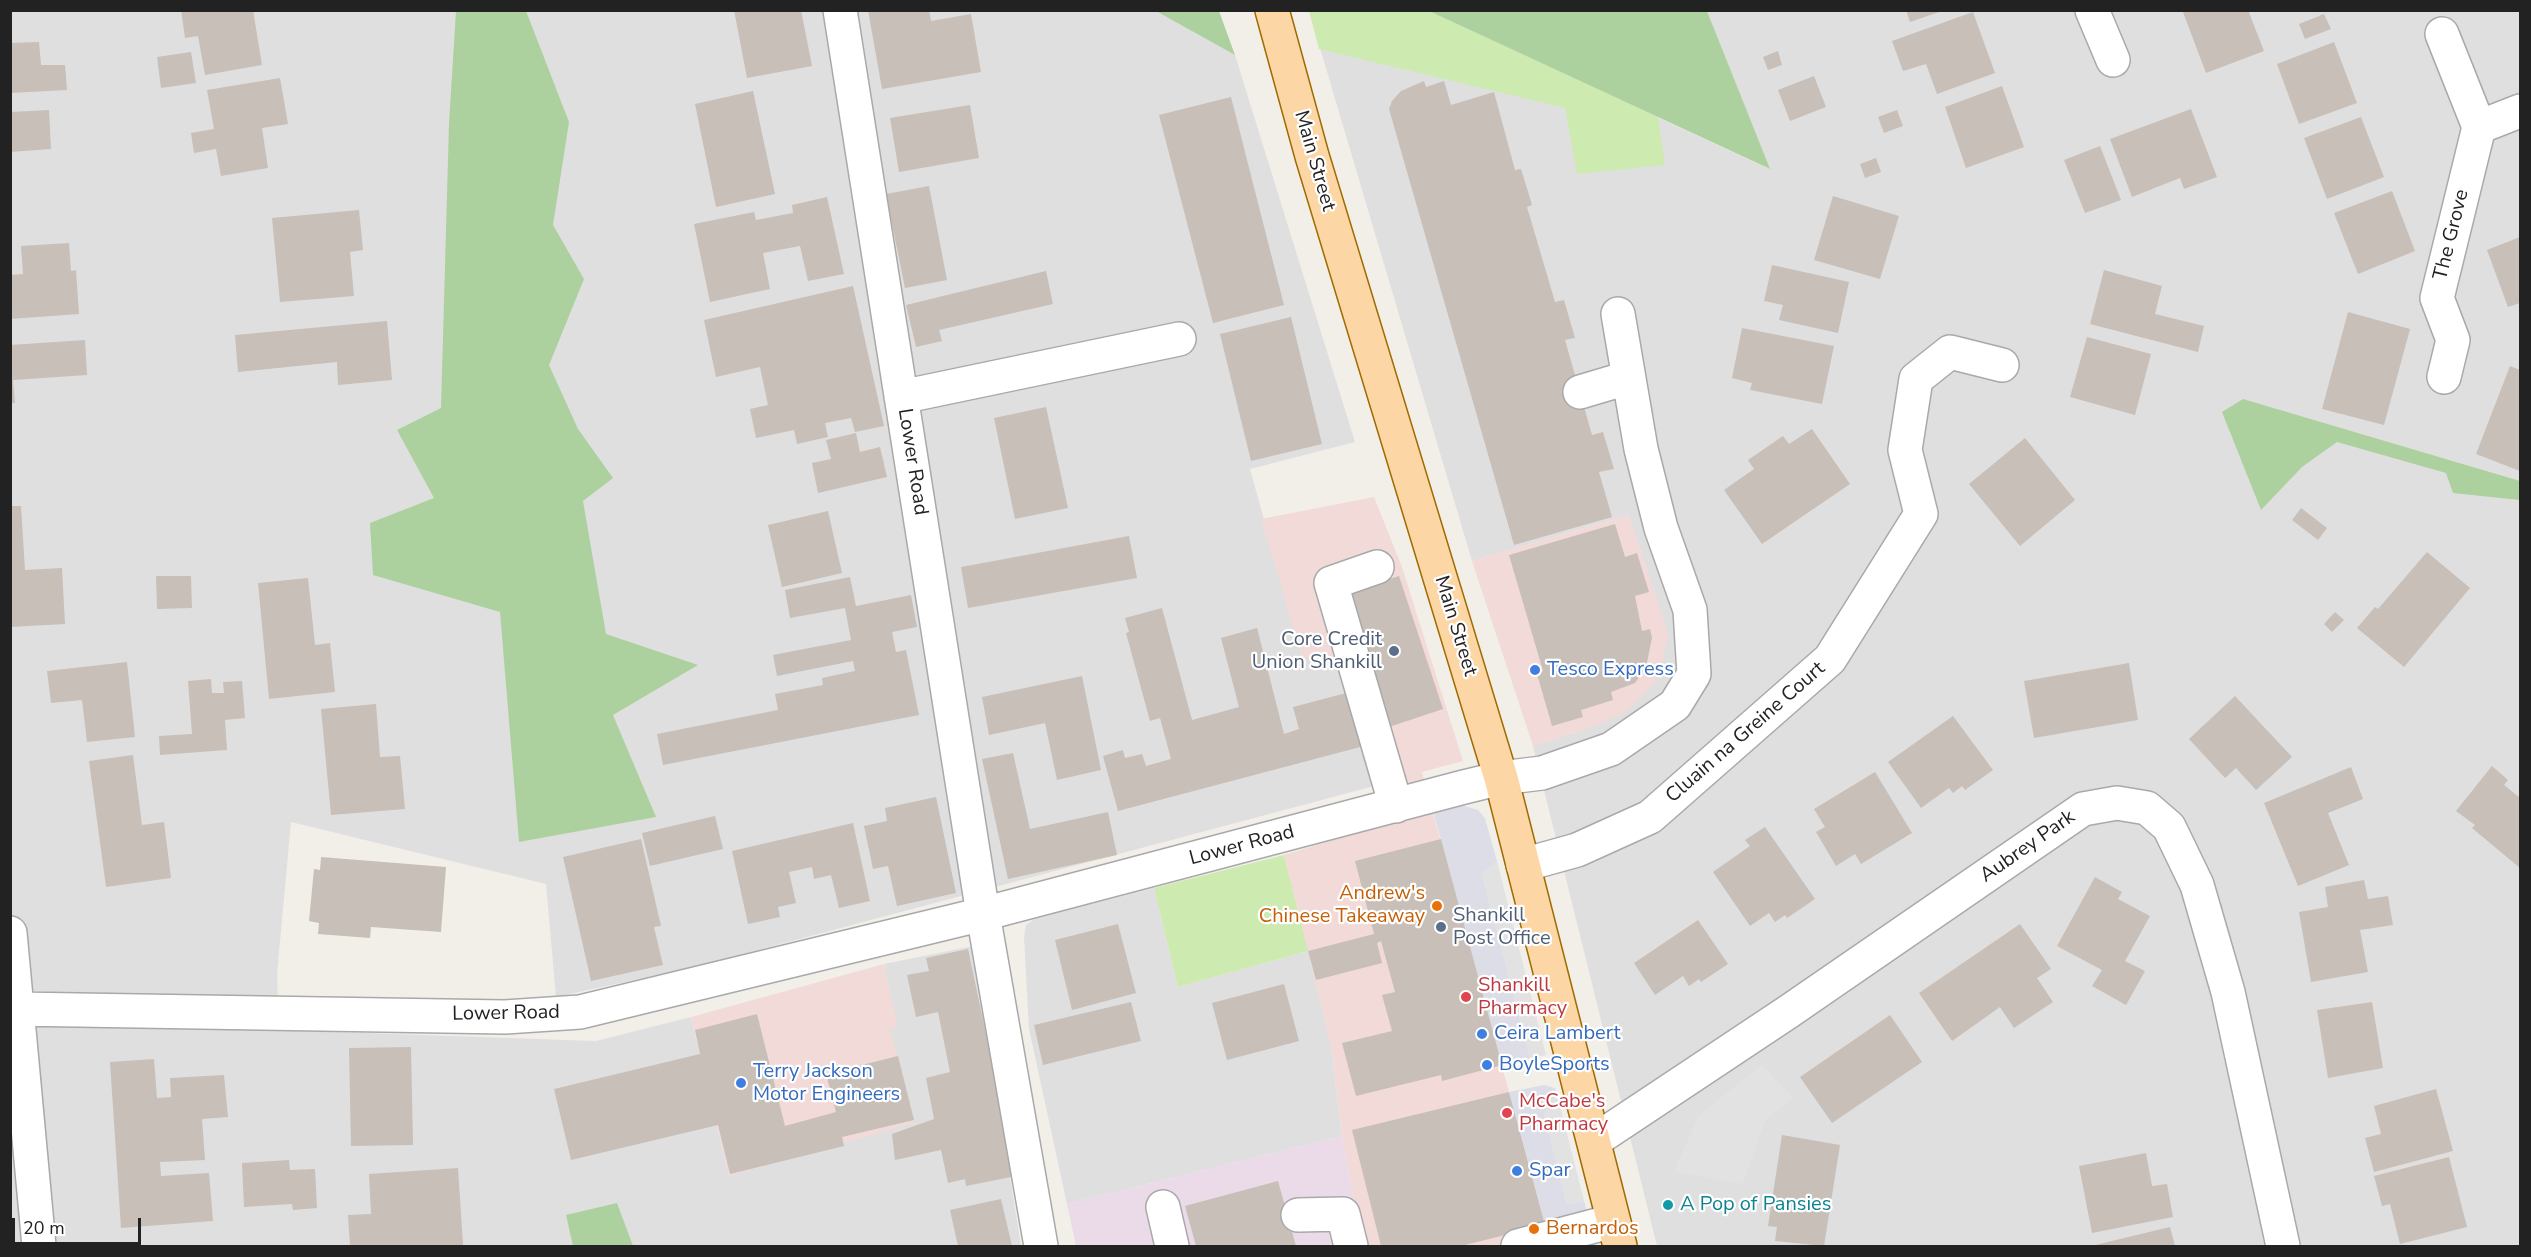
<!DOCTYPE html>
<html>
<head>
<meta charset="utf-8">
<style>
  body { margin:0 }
  #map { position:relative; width:2531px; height:1257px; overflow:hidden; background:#f2efe9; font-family:"Nunito Sans",sans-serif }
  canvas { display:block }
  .frame { position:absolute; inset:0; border:12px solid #222; pointer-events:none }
  .scale { position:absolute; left:12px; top:1218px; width:129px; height:27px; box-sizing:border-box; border:3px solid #222; border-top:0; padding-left:8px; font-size:18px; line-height:21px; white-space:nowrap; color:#222; -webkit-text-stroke:4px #fff; paint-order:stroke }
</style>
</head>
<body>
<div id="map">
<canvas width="2531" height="1257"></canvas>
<div class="frame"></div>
<div class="scale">20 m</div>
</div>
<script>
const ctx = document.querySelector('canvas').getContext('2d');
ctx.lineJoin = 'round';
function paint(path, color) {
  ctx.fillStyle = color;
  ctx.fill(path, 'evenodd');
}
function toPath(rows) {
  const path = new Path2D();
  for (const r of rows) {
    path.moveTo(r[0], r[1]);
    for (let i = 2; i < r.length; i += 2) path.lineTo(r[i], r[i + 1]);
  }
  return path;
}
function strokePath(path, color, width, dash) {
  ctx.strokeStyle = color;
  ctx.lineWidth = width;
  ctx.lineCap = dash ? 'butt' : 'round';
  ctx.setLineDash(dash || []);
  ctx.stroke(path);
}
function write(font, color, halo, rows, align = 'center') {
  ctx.font = font + ' "Nunito Sans",sans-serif';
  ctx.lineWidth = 4.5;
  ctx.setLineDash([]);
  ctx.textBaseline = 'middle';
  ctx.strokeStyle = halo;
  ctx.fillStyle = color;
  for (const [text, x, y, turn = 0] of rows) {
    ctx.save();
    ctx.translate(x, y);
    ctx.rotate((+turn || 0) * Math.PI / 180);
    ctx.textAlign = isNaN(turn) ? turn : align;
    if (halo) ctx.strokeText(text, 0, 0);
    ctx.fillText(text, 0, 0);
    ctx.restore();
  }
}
const residential = toPath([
  [1156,10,1235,55,1355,442,1250,469,1303,660,1320,656,1331,656,1340,659,1382,784,698,966,556,997,546,884,291,822,277,974,279,1030,596,1041,691,1017,729,1176,890,1028,897,1027,884,964,973,946,1021,1246,11,1246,10,11],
  [1309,11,1429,11,1769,169,1707,11,2520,11,2520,1246,1657,1246,1533,746,1586,729,1629,515,1472,561],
  [1154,888,1178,987,1308,951,1331,1046,1342,1136,1067,1204,1029,1029,1024,937,1026,925,1036,918]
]);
const commercial = toPath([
  [1374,497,1402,567,1463,761,1422,772,1551,1246,1363,1246,1342,1136,1331,1046,1284,855,1391,822,1340,659,1331,656,1320,656,1303,660,1261,519],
  [1629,515,1668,634,1663,660,1654,684,1625,713,1586,729,1533,746,1472,561],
  [884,964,898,1027,890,1028,914,1123,729,1176,691,1017]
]);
const industrial = toPath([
  [1342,1136,1363,1246,1076,1246,1067,1204]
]);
const grass = toPath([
  [1309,11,1429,11,1658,117,1665,165,1577,174,1565,108,1319,49],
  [1284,855,1308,951,1178,987,1154,888]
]);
const forest = toPath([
  [456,11,526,11,569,122,553,225,584,279,549,365,578,429,613,478,583,501,606,634,698,665,613,715,656,817,519,842,500,612,373,575,370,523,434,498,397,430,441,408,449,123],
  [1156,11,1219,11,1235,55],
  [1429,11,1707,11,1770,169,1658,117],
  [2243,399,2520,481,2520,500,2453,493,2446,473,2337,442,2302,467,2261,510,2222,412],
  [617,1203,633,1246,573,1246,566,1215]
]);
const parking = toPath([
  [1497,861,1546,1055,1530,1058,1482,874],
  [1762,1064,1794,1099,1766,1119,1743,1184,1674,1172,1698,1116],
  [1557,1094,1584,1201,1567,1204,1544,1114]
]);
const plaza = toPath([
  [1451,802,1478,810,1485,818,1497,861,1482,874,1530,1058,1502,1065,1431,803],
  [1544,1085,1555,1088,1557,1094,1544,1114,1567,1204,1584,1201,1596,1246,1551,1246,1509,1092]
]);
const building = toPath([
  [181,10,253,10,262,65,205,75,198,36,185,38],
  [734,10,801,10,812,66,747,78],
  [868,10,929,10,931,21,971,14,981,72,882,89],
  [1906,10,1942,10,1942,11,1910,22],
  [2187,10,2248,10,2264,51,2206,73,2183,12],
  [1973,12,1995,73,1937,94,1926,64,1903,71,1892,41],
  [2324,14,2331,29,2305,39,2299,24],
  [39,42,41,65,65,65,67,90,10,93,10,43],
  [2334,42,2357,103,2299,124,2277,64],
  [1778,51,1782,65,1768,70,1763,57],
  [191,52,196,83,161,88,157,57],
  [1814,76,1826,107,1790,121,1778,90],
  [280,78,288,124,262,128,268,168,221,176,216,149,194,153,191,133,214,129,207,90],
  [1424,81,1426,87,1444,81,1451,105,1494,92,1515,170,1521,169,1532,205,1527,207,1555,302,1564,300,1575,338,1565,340,1592,435,1603,432,1614,469,1599,472,1612,517,1514,545,1389,109,1392,101,1401,91],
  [2002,86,2024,147,1966,168,1945,107],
  [753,91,775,194,716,207,695,104],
  [1231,97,1284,305,1213,323,1159,115],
  [970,105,979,158,899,172,890,118],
  [2191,109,2217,177,2184,189,2180,178,2132,197,2110,139],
  [49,110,51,149,10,152,10,112],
  [1897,110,1903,126,1884,133,1878,117],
  [2361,117,2384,177,2327,199,2304,138],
  [2100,146,2121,200,2085,213,2064,160],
  [1876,158,1881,172,1865,178,1860,164],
  [929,186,947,280,905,288,886,194],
  [2392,191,2415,251,2358,274,2334,213],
  [1833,196,1899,216,1880,279,1814,260],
  [827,197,844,274,808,281,800,246,763,253,770,289,710,302,694,224,754,212,756,220,793,213,792,205],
  [359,210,363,250,350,252,354,296,280,302,272,218],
  [2520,237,2520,303,2508,307,2487,250],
  [69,243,71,271,76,270,79,314,10,319,10,275,23,274,21,246],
  [1772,265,1849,282,1838,333,1779,320,1783,305,1764,301],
  [2104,270,2162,286,2155,314,2204,326,2198,352,2090,324],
  [1046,271,1053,304,939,330,942,341,916,347,906,305],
  [853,286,884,426,855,432,851,418,825,423,828,437,797,444,794,430,756,438,750,409,768,405,760,367,716,377,704,320],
  [2348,312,2410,329,2384,425,2322,409],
  [1291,317,1322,444,1251,461,1220,334],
  [387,321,392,380,338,385,337,362,238,372,235,335],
  [1742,328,1834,346,1822,404,1750,390,1752,383,1732,378],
  [2087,337,2151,354,2135,415,2070,397],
  [85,340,87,375,13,380,15,403,10,403,10,345],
  [2510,366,2520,370,2520,471,2476,454],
  [1046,407,1068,508,1015,519,994,418],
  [1812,429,1850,484,1762,544,1724,490,1754,469,1748,460,1783,436,1789,444],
  [856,433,860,452,880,447,887,477,818,493,812,463,831,459,826,440],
  [2025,438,2075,500,2020,546,1969,484],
  [10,506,21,506,25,570,62,568,65,624,10,627],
  [2301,508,2327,528,2318,540,2292,520],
  [828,511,842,573,782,587,768,525],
  [1615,524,1625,557,1637,553,1649,592,1635,596,1642,631,1650,629,1652,638,1646,667,1635,683,1611,692,1613,700,1581,710,1583,717,1552,726,1537,674,1543,671,1509,555],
  [1129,536,1137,578,968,608,961,567],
  [2427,552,2470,588,2404,667,2357,628,2375,607,2378,609],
  [156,576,191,576,192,608,157,609],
  [1399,576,1443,709,1389,727,1345,593],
  [850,577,856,606,911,595,917,627,892,632,896,652,906,650,919,715,663,765,657,734,778,710,775,694,823,685,822,678,855,671,853,661,777,676,773,655,851,640,845,608,790,618,785,590],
  [308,578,315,645,330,643,335,692,269,699,258,583],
  [1162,608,1192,720,1239,707,1221,638,1257,628,1284,734,1299,729,1293,707,1350,692,1364,746,1118,811,1103,756,1123,750,1125,758,1142,754,1146,766,1171,759,1160,718,1150,721,1126,633,1129,632,1125,618],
  [2335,612,2344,620,2332,632,2324,624],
  [127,662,135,737,87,742,82,700,51,703,47,671],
  [2129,663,2138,720,2034,738,2024,681],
  [1082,676,1101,770,1057,780,1045,723,989,735,982,697],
  [211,679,212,693,224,693,223,682,242,681,245,718,225,720,227,750,160,755,159,736,192,734,188,681],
  [2235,696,2292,757,2256,790,2236,768,2225,778,2189,739],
  [376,704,380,757,400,756,405,809,331,815,321,709],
  [1953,716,1993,770,1965,790,1962,786,1953,793,1949,788,1921,808,1888,762],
  [1013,753,1030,829,1108,812,1117,855,1008,879,982,759],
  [133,755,142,825,164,822,171,878,106,887,89,761],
  [2492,766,2508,780,2504,785,2520,798,2520,868,2472,828,2475,825,2456,811],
  [2351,767,2363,799,2328,813,2349,865,2298,886,2264,803],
  [1875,772,1912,833,1861,864,1855,854,1836,866,1816,832,1825,827,1814,809],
  [936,797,956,893,897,906,888,866,873,869,864,826,887,821,885,808],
  [715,816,723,849,650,866,642,833],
  [853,823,870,901,839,908,831,875,814,879,812,867,789,872,796,903,778,907,780,917,748,924,732,851],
  [1765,827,1815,899,1787,918,1785,915,1775,922,1769,913,1750,926,1713,872,1750,846,1745,840],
  [641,839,661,926,654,927,663,965,591,981,563,857],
  [1441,839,1502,1065,1442,1081,1441,1075,1356,1096,1342,1043,1392,1031,1382,995,1395,992,1381,941,1377,943,1382,963,1316,980,1308,951,1374,934,1355,861],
  [321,857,446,867,441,932,371,927,370,938,318,934,319,923,309,921,314,869,320,870],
  [2095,877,2122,892,2118,899,2150,916,2125,961,2145,971,2126,1005,2092,986,2102,970,2057,946],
  [2364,880,2368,899,2388,896,2393,925,2360,930,2368,972,2311,982,2299,912,2328,907,2325,887],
  [1698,920,1728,964,1701,982,1699,979,1689,986,1683,976,1655,995,1634,963],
  [1118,924,1136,993,1072,1010,1055,940],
  [2020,924,2051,969,2037,978,2053,1002,2014,1028,2000,1007,1952,1041,1919,993],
  [968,949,1016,1176,966,1186,965,1179,948,1183,941,1150,895,1160,892,1134,934,1119,926,1078,950,1072,938,1012,916,1017,907,975,929,971,926,958],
  [1284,984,1299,1041,1227,1060,1212,1003],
  [1131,1002,1141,1041,1043,1065,1034,1025],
  [2372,1002,2383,1068,2328,1078,2317,1010],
  [757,1014,785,1126,836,1112,826,1074,898,1056,914,1120,842,1137,844,1146,730,1174,718,1125,571,1160,554,1089,700,1054,695,1030],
  [1890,1015,1922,1062,1832,1123,1800,1077],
  [411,1047,413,1145,351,1146,349,1048],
  [154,1059,157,1098,171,1097,170,1078,224,1075,228,1117,202,1119,205,1160,160,1162,161,1176,209,1173,213,1221,121,1228,110,1062],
  [2436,1089,2453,1151,2374,1172,2365,1138,2381,1134,2374,1106],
  [1509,1092,1545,1225,1461,1246,1381,1246,1352,1130],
  [1782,1135,1840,1145,1824,1246,1775,1241,1777,1227,1768,1226],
  [2146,1153,2152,1186,2167,1184,2173,1217,2092,1233,2079,1166],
  [2449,1157,2467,1227,2400,1244,2390,1204,2382,1206,2374,1176],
  [289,1160,290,1170,315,1169,317,1208,293,1210,292,1204,244,1207,242,1163],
  [458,1168,463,1245,350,1246,348,1215,371,1214,369,1174],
  [1278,1181,1296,1246,1196,1246,1185,1206],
  [1001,1199,1012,1246,958,1246,950,1210],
  [2170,1227,2175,1246,2091,1246]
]);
const minor = toPath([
  [840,10,983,914,1041,1246],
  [2092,10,2113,60],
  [2442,34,2479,127,2520,111],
  [2444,377,2453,340,2437,298,2479,127],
  [1580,392,1627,378],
  [901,397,1179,339],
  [1377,567,1331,583,1396,806],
  [1523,865,1577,850,1650,817,1830,659,1921,514,1905,450,1916,379,1950,352,2002,365],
  [10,933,39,1246],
  [17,1009,505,1017,580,1012,983,914,1464,787,1501,778,1542,773,1611,749,1675,705,1694,674,1690,610,1661,528,1641,449,1618,314],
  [1594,1141,1788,1012,2083,809,2117,803,2147,808,2169,827,2197,885,2228,992,2283,1246],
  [1163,1207,1172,1246],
  [1298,1215,1343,1214,1351,1246],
  [1518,1246,1613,1221]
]);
const major = toPath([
  [1272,10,1312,156,1501,778,1620,1246]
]);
const markers = [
  [1394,651,6,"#5c6f8a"],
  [1535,670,6,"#3f7fe0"],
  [1437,906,6,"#e8710a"],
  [1441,927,6,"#5c6f8a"],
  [1466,997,6,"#e0444e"],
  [1482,1034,6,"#3f7fe0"],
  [1487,1065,6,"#3f7fe0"],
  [741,1083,6,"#3f7fe0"],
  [1507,1113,6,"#e0444e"],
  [1517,1171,6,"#3f7fe0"],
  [1668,1205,6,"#0f9aa8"],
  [1534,1229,6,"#e8710a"]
];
const streetNames = [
  ["Main Street",1314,161,74],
  ["The Grove",2452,235,-76],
  ["Lower Road",912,462,81],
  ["Main Street",1455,626,73],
  ["Cluain na Greine Court",1746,733,-41],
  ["Lower Road",1242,846,-15],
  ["Aubrey Park",2028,847,-35],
  ["Lower Road",506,1014,-1]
];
const serviceNames = [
  ["Core Credit",1382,640],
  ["Union Shankill",1382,663],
  ["Shankill",1453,916,"left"],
  ["Post Office",1453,939,"left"]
];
const shopNames = [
  ["Tesco Express",1547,670],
  ["Ceira Lambert",1494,1034],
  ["BoyleSports",1499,1065],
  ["Terry Jackson",753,1072],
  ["Motor Engineers",753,1095],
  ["Spar",1529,1171]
];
const foodNames = [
  ["Andrew's",1425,894],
  ["Chinese Takeaway",1425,917],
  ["Bernardos",1546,1229,"left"]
];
const healthNames = [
  ["Shankill",1478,986],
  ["Pharmacy",1478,1009],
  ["McCabe's",1519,1102],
  ["Pharmacy",1519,1125]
];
const cultureNames = [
  ["A Pop of Pansies",1680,1205]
];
paint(residential, '#e0dfdf');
paint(commercial, '#f2dad9');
paint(industrial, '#ebdbe8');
paint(grass, '#cdebb0');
paint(forest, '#add19e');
paint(parking, '#e2e2e2');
paint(plaza, '#dddde8');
paint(building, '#c7bfb8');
strokePath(minor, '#a9a9a9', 36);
strokePath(major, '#a06b00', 36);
strokePath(minor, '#fff', 33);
strokePath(major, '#fcd6a4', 33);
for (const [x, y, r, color] of markers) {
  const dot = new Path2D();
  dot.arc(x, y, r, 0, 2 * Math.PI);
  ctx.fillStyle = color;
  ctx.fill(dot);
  strokePath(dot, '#fff', 2);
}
write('20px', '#222', '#fff', streetNames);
write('20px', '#4e5e75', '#fff', serviceNames, 'right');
write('20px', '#366cbe', '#fff', shopNames, 'left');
write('20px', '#c56008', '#fff', foodNames, 'right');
write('20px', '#be3a42', '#fff', healthNames, 'left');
write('20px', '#0d838f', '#fff', cultureNames, 'left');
</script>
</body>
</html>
